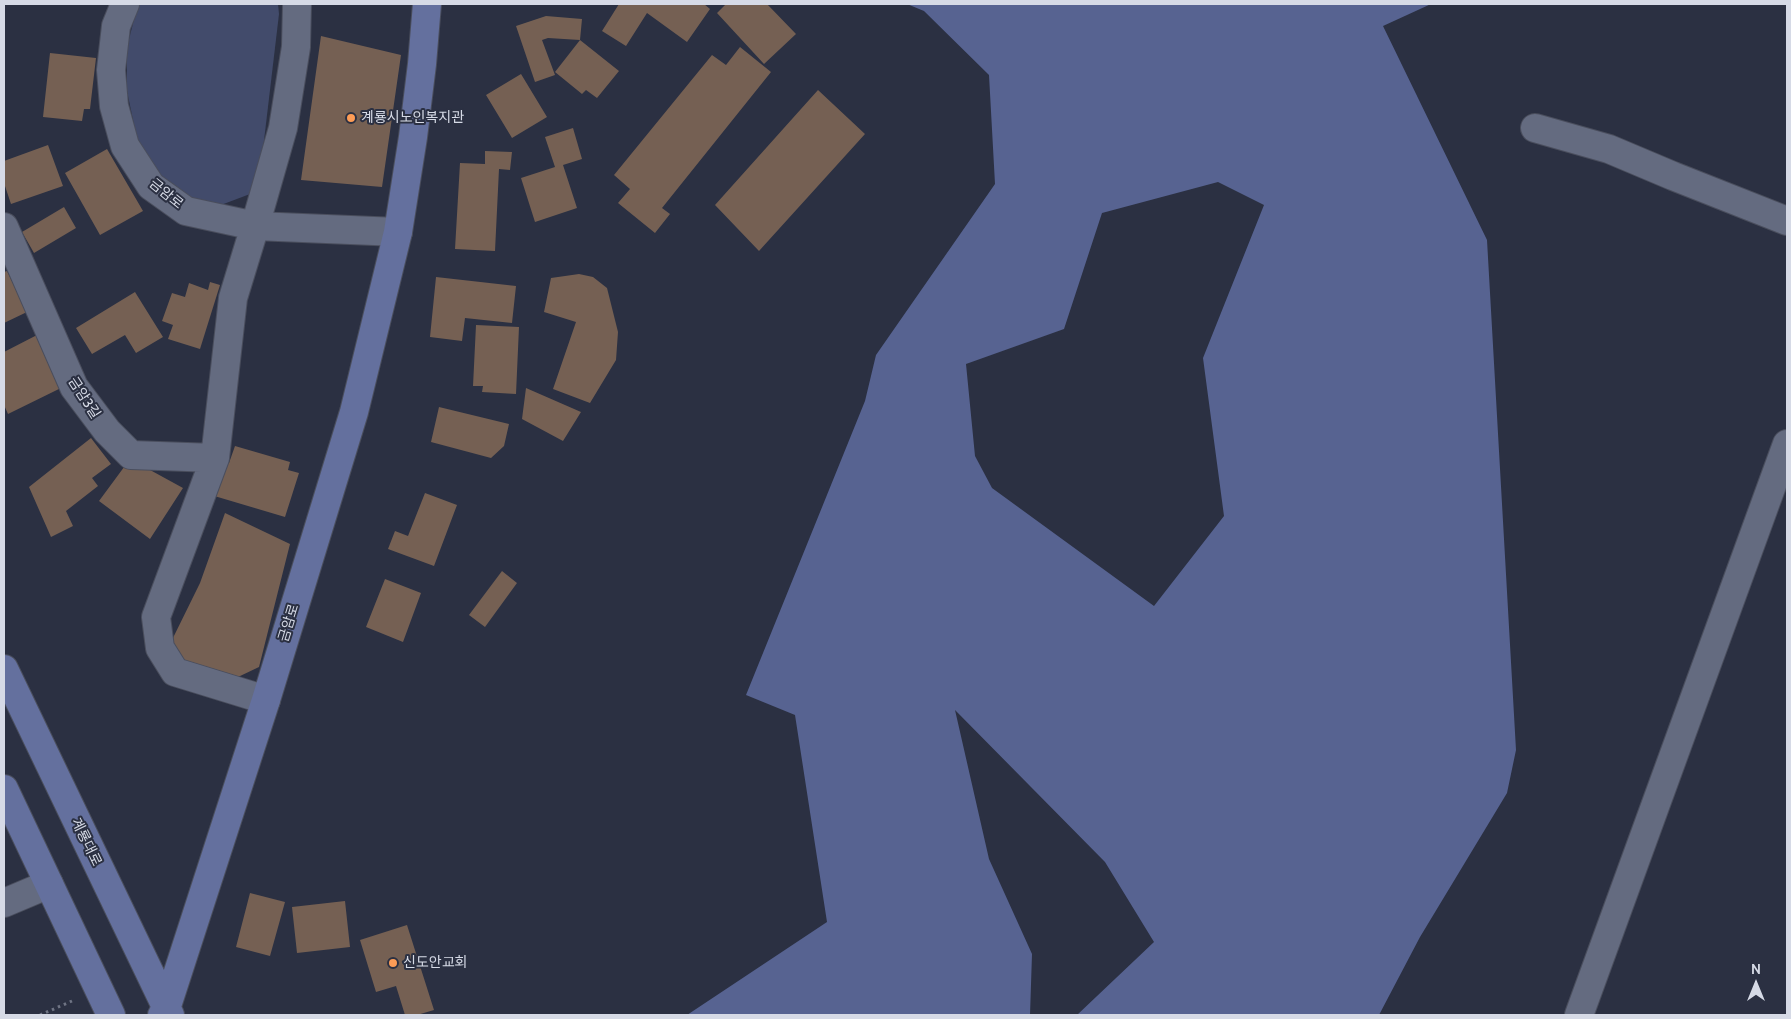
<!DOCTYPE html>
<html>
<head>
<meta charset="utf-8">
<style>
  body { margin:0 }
  #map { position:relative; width:1791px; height:1019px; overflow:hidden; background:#2b3042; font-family:Cabin,sans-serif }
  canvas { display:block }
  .frame { position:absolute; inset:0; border:5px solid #d6dae6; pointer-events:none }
  .north { position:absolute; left:1731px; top:959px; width:50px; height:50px; -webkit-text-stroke:4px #2b3042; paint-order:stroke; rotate:0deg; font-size:14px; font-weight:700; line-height:20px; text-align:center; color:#d6dae6 }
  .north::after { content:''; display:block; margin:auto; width:18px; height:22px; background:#d6dae6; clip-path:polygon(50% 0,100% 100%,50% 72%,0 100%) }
</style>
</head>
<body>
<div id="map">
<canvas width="1791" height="1019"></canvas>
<div class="frame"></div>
<div class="north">N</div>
</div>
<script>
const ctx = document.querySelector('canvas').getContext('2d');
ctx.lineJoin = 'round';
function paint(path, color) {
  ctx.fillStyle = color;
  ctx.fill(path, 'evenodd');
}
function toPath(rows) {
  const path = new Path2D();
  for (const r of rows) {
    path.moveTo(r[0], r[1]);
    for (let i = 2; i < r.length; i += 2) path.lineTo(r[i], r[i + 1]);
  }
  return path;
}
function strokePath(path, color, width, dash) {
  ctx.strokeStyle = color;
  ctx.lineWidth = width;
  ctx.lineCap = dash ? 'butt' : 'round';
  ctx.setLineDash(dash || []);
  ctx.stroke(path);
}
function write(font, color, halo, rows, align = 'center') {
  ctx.font = font + ' Cabin,"Noto Sans KR",sans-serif';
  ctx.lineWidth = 4;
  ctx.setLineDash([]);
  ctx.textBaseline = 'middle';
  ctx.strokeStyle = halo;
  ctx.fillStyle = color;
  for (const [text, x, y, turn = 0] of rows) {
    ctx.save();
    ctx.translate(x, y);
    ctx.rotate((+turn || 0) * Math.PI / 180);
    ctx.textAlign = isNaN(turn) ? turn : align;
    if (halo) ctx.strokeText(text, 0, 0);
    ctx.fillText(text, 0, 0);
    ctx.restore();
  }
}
const green = toPath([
  [138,4,278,4,279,14,258,191,213,208,198,204,153,172,137,139,127,91,127,47]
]);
const forest = toPath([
  [907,4,1431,4,1383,26,1487,240,1516,750,1507,793,1420,937,1379,1015,1077,1015,1154,942,1105,862,955,710,989,859,1032,954,1030,1015,687,1015,827,922,795,715,746,695,865,401,876,355,995,184,989,75,924,11],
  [1218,182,1264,205,1203,358,1224,516,1154,606,992,488,975,456,966,364,1064,329,1102,213]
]);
const building = toPath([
  [619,4,704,4,710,9,687,42,647,13,626,46,602,31],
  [726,4,767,4,796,34,764,64,717,13],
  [546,16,582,19,580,40,548,38,542,40,555,75,535,82,516,26],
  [321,36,401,55,382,187,301,180],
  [580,40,619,71,597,98,586,90,582,94,555,72],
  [740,47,771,72,662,208,670,214,655,233,618,203,630,189,614,175,712,55,726,65],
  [50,53,96,58,90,109,84,109,82,121,43,117],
  [521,74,547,117,512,138,486,95],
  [818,90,865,134,759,251,715,205],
  [573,128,582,159,563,165,577,208,535,222,521,178,555,167,545,137],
  [48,145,63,186,11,204,4,183,4,161],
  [107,149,143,211,100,235,65,173],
  [485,151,512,152,510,170,499,169,495,251,455,249,460,163,485,164],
  [64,207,76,228,34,253,22,232],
  [7,271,27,312,4,323,4,272],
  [579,274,593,277,607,288,618,332,616,360,590,403,553,389,576,322,544,312,551,278],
  [436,277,516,286,512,323,465,318,462,341,430,337],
  [210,282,220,285,200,349,168,339,173,325,162,321,172,293,185,297,189,283,208,290],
  [135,292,163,337,136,353,125,335,92,354,76,328],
  [476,325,519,327,516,394,482,392,483,386,473,386],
  [37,335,63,387,8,414,4,405,4,352],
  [526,388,581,412,563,441,522,419],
  [439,407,509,424,504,446,491,458,431,442],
  [91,438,111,464,92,478,98,486,66,511,73,526,51,537,29,487],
  [235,446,290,462,288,470,299,473,285,517,211,495,221,460,229,463],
  [130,459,183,488,150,539,99,501],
  [425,493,457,505,434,566,388,549,395,531,408,536],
  [225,513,290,544,259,667,238,677,180,665,170,644,200,583],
  [502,571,517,583,485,627,469,615],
  [385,579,421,593,403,642,366,627],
  [250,893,285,902,270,956,236,947],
  [345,901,350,947,297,953,292,907],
  [407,925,434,1010,417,1015,405,1015,396,986,376,992,360,940]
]);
const path = toPath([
  [40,1015,72,1001]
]);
const street = toPath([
  [125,4,116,26,111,70,114,106,125,146,151,186,186,211,255,226,398,232],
  [1535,128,1609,149,1673,176,1787,221],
  [4,227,74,387,107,431,131,455,215,458],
  [266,700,175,672,160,648,156,617,215,458,233,298,255,226,283,128,296,47,297,4],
  [4,903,49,884],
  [1579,1015,1787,444]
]);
const secondary = toPath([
  [4,669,170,1015],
  [4,789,111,1015],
  [162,1015,166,1009,266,700,354,412,398,232,413,137,422,64,427,4]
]);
const markers = [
  [351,118,5,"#fd9c56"],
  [393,963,5,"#fd9c56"]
];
const poiNames = [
  ["계룡시노인복지관",361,118],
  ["신도안교회",403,963]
];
const streetNames = [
  ["금암로",166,194,39],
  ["금암3길",84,398,57],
  ["금암로",289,623,-73],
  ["계룡대로",86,842,64]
];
paint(green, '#424b6b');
paint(forest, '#576391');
paint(building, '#756053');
strokePath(street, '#4a4e5d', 30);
strokePath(secondary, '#4a4e5d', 30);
strokePath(path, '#6f7484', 3, [2.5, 4]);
strokePath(street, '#646b80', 28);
strokePath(secondary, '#64709e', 28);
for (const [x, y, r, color] of markers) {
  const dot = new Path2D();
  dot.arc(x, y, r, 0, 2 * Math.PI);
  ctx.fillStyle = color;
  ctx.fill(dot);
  strokePath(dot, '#2b3042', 2);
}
write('14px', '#d6dae6', '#2b3042', poiNames, 'left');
write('14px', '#d6dae6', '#2b3042', streetNames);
</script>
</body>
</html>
